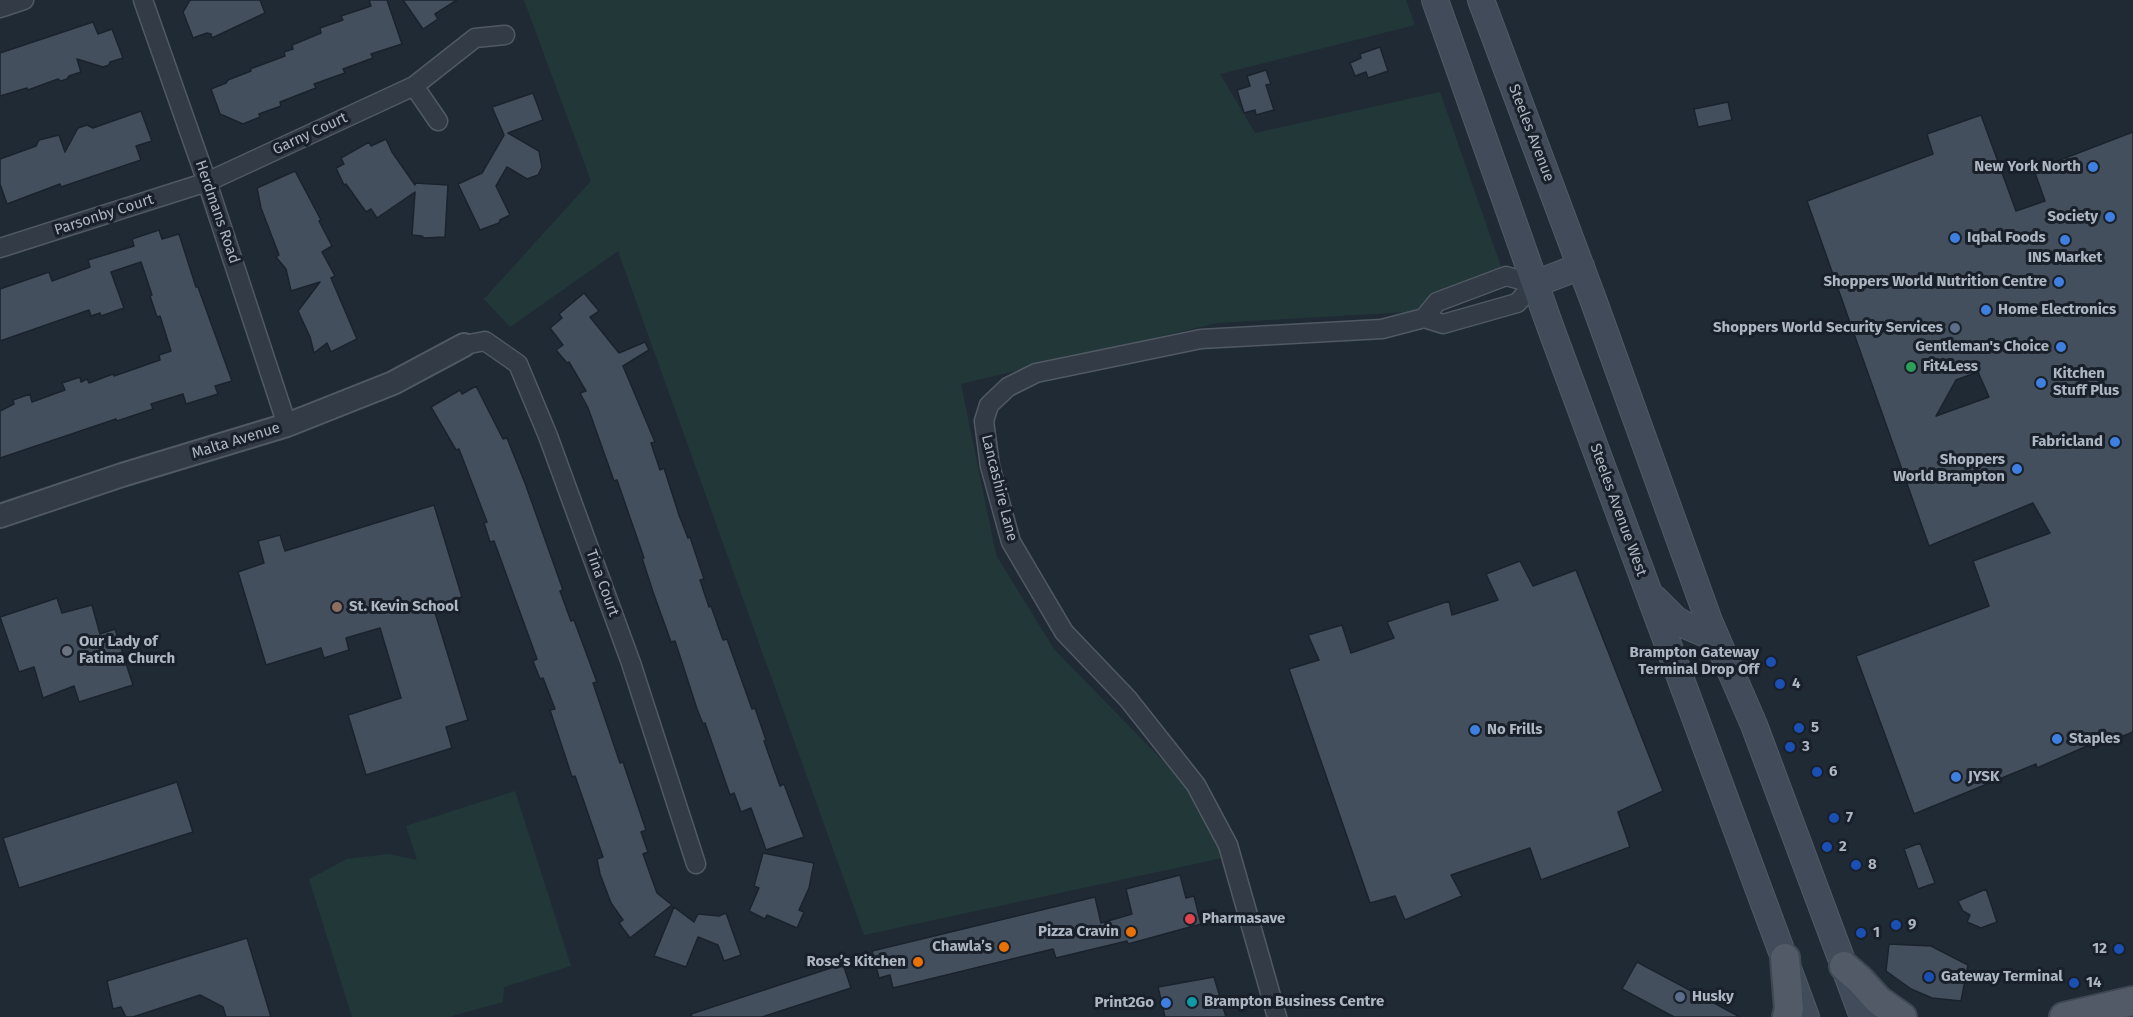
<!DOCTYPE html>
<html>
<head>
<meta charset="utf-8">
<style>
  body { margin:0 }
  canvas { display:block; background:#202a35 }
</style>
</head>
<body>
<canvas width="2133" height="1017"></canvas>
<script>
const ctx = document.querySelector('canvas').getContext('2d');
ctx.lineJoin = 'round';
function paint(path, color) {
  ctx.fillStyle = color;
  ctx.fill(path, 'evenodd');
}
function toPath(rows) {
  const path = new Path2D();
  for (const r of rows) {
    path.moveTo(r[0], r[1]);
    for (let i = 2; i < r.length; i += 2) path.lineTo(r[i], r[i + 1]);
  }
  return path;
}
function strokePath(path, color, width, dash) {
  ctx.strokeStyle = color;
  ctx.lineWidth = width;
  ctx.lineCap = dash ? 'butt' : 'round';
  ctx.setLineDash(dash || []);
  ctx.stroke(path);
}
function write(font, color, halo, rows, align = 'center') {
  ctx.font = font + ' "Fira Sans",sans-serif';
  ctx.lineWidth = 6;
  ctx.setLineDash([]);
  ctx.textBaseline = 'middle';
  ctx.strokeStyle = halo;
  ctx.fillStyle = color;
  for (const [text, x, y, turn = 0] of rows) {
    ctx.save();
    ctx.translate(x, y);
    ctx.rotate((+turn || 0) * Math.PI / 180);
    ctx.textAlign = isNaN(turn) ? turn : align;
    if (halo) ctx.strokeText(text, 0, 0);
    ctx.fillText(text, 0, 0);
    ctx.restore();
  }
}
const green = toPath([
  [524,0,1406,0,1415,25,1220,74,1255,133,1440,92,1506,281,1408,312,1217,323,961,384,996,555,1054,649,1200,799,1227,857,864,935,618,251,510,327,484,299,591,181],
  [515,791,571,966,504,987,503,1002,448,1017,352,1017,309,879,347,859,389,854,417,860,406,826]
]);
const building = toPath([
  [190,0,260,0,265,13,212,38,211,34,207,33,193,38,183,12,190,0],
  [369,0,387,0,402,44,371,54,373,58,343,69,345,73,314,84,316,88,280,102,281,106,259,114,260,117,243,124,220,114,211,89,226,83,228,80,251,71,250,69,285,56,284,52,293,49,292,45,321,33,320,28,343,20,341,16,371,6,369,0],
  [403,0,457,0,435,14,438,19,423,29,403,0],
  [93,22,98,34,112,29,123,58,110,62,109,65,103,67,77,59,81,72,69,76,67,79,61,81,58,79,28,90,27,88,0,96,0,53,93,22],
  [1380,47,1388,71,1368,78,1366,72,1355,76,1350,63,1361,58,1360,54,1380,47],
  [1266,70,1271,84,1266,85,1274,110,1256,115,1255,110,1244,113,1237,90,1250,86,1247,76,1266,70],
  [533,93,543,120,508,133,539,151,542,167,538,175,527,179,507,167,496,186,510,215,500,220,499,223,480,230,458,184,482,173,504,135,492,107,533,93],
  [1728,102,1732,120,1698,127,1694,109,1728,102],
  [141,111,152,141,136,146,141,160,61,187,60,184,7,204,0,184,0,159,36,146,39,140,59,135,65,152,78,128,87,125,93,128,141,111],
  [1981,115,2016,211,2045,201,2034,170,2133,132,2133,732,2096,747,2094,743,2037,768,2036,764,1914,814,1856,656,1989,606,1973,561,2050,533,2033,503,1929,546,1807,201,1933,154,1927,134,1981,115],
  [1978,372,1989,397,1936,416,1956,380,1978,372],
  [386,139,392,152,415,185,415,183,448,185,445,237,424,238,422,236,412,235,415,192,377,218,371,209,366,212,346,184,344,185,336,168,344,164,341,158,369,142,371,146,386,139],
  [295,171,321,220,319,221,332,246,322,252,335,276,331,278,357,339,331,352,327,343,314,353,310,337,298,311,320,282,291,291,286,269,276,257,279,255,261,208,257,188,295,171],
  [159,230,162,239,179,234,196,287,198,287,232,381,215,386,218,394,186,404,183,394,151,404,153,409,117,421,116,419,0,458,0,411,14,404,13,400,30,394,32,402,65,390,62,383,80,377,81,382,87,379,89,383,113,374,114,376,160,360,159,355,171,351,160,316,157,317,150,296,152,295,141,262,111,272,124,308,101,316,100,313,91,316,89,310,0,341,0,289,49,272,52,281,90,267,88,260,134,246,132,239,159,230],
  [584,293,599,311,590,317,619,353,645,342,649,350,623,366,655,442,651,443,660,470,664,468,679,515,688,538,690,537,704,579,700,580,709,607,711,606,723,640,727,639,752,709,755,708,766,740,764,741,780,786,784,784,804,837,766,850,751,808,741,812,734,793,730,795,705,723,703,724,697,709,675,641,671,642,653,592,642,558,644,558,617,480,614,481,588,408,580,393,586,391,569,362,567,363,556,350,563,345,550,328,562,318,559,314,584,293],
  [476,386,503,439,507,438,525,483,563,590,560,591,571,621,574,620,597,682,593,683,620,763,623,762,646,830,641,832,648,852,643,854,657,893,672,905,630,938,619,923,623,920,611,903,600,874,597,859,603,857,575,776,572,777,550,710,555,709,543,678,540,679,533,661,537,659,494,541,490,542,484,523,487,522,477,496,459,449,456,450,431,407,460,390,462,394,476,386],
  [434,505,462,597,433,606,468,720,446,727,452,748,366,775,348,715,401,698,380,628,346,638,349,650,324,658,321,648,266,665,238,572,264,563,258,541,280,535,285,551,434,505],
  [1520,561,1533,586,1576,570,1663,791,1618,812,1630,847,1541,880,1530,848,1451,875,1462,896,1405,920,1395,896,1370,903,1289,669,1319,660,1308,635,1342,625,1351,653,1394,638,1387,622,1449,601,1452,615,1498,600,1486,574,1520,561],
  [57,598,62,613,92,605,100,634,115,629,133,685,79,702,74,686,43,698,34,667,19,672,0,617,57,598],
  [177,782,193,832,19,888,3,838,177,782],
  [1920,843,1935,883,1918,889,1904,849,1920,843],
  [763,853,814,863,809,888,799,910,804,912,797,928,767,915,765,919,749,911,759,888,754,886,763,853],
  [1180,875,1186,898,1194,896,1201,924,1128,944,1127,941,1056,958,1053,949,893,988,890,975,879,978,872,951,1095,897,1101,923,1132,914,1126,889,1180,875],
  [1986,889,1997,922,1981,928,1967,922,1970,915,1963,911,1958,901,1986,889],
  [674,907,694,922,698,914,719,916,726,913,741,955,724,961,718,945,698,937,686,967,654,956,674,907],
  [247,938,271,1017,226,1017,223,1007,200,995,133,1017,126,1017,121,1007,113,1009,107,981,247,938],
  [1889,944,1931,946,1968,965,1961,1001,1932,998,1911,989,1886,971,1889,944],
  [1637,962,1740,1017,1674,1017,1622,989,1637,962],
  [843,964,851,988,762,1017,692,1017,691,1014,843,964],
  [1214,977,1226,1017,1165,1017,1158,987,1214,977]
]);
const minor = toPath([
  [143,0,207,182,287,425],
  [0,8,24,0],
  [414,86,438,121],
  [0,248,207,182,414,86,475,38,505,35],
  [464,345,485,341,518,364,548,436,631,663,696,864],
  [1277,1017,1228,845,1196,785,1128,699,1064,632,1011,542,990,466,984,421,989,405,1008,387,1036,373,1201,339,1382,329,1424,318,1443,324,1517,303,1535,284,1506,276,1437,302,1424,318]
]);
const tertiary = toPath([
  [0,516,122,475,287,425,393,383,464,345]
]);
const secondary = toPath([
  [1435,0,1550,326,1806,1017],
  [1481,0,1594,302,1709,621,1754,725,1863,1017],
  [1535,284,1581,266],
  [1655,599,1675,619,1687,626,1716,638]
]);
const primary = toPath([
  [1785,958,1789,1009,1787,1017],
  [1844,966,1860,980,1878,1000,1902,1017],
  [2064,1017,2133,1001]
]);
const markers = [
  [2093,167,6,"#3f7fe0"],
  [2110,217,6,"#3f7fe0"],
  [1955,238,6,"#3f7fe0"],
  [2065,240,6,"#3f7fe0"],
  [2059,282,6,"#3f7fe0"],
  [1986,310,6,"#3f7fe0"],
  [1955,328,6,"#5c6f8a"],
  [2061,347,6,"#3f7fe0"],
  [1911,367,6,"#2e9e5b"],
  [2041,383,6,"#3f7fe0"],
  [2115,442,6,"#3f7fe0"],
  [2017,469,6,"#3f7fe0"],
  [337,607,6,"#8d6e63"],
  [67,651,6,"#6b7280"],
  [1771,662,6,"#1a4fb4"],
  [1780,684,6,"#1a4fb4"],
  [1799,728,6,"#1a4fb4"],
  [1475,730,6,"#3f7fe0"],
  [2057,739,6,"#3f7fe0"],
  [1790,747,6,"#1a4fb4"],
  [1817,772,6,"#1a4fb4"],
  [1956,777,6,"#3f7fe0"],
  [1834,818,6,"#1a4fb4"],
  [1827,847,6,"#1a4fb4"],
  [1856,865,6,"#1a4fb4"],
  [1190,919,6,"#e0444e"],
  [1896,925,6,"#1a4fb4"],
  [1131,932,6,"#e8710a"],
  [1861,933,6,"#1a4fb4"],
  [1004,947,6,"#e8710a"],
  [2119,949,6,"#1a4fb4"],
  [918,962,6,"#e8710a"],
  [1929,977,6,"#1a4fb4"],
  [2074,983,6,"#1a4fb4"],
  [1680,997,6,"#5c6f8a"],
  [1192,1002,6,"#0f9aa8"],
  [1166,1003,6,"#3f7fe0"]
];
const streetNames = [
  ["Steeles Avenue",1531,133,69],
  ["Garny Court",310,134,-25],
  ["Herdmans Road",217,212,71],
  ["Parsonby Court",104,215,-18],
  ["Malta Avenue",236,441,-17],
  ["Lancashire Lane",999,488,76],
  ["Steeles Avenue West",1618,510,70],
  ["Tina Court",602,583,70]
];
const poiNames = [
  ["New York North",2081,167,"right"],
  ["Society",2098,217,"right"],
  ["Iqbal Foods",1967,238],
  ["INS Market",2065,258,"center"],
  ["Shoppers World Nutrition Centre",2047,282,"right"],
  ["Home Electronics",1998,310],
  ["Shoppers World Security Services",1943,328,"right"],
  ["Gentleman's Choice",2049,347,"right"],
  ["Fit4Less",1923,367],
  ["Kitchen",2053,374],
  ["Stuff Plus",2053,391],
  ["Fabricland",2103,442,"right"],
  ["Shoppers",2005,460,"right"],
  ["World Brampton",2005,477,"right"],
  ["St. Kevin School",349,607],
  ["Our Lady of",79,642],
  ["Fatima Church",79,659],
  ["Brampton Gateway",1759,653,"right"],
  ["Terminal Drop Off",1759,670,"right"],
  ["4",1792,684],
  ["5",1811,728],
  ["No Frills",1487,730],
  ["Staples",2069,739],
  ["3",1802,747],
  ["6",1829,772],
  ["JYSK",1968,777],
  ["7",1846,818],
  ["2",1839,847],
  ["8",1868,865],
  ["Pharmasave",1202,919],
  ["9",1908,925],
  ["Pizza Cravin",1119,932,"right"],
  ["1",1873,933],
  ["Chawla’s",992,947,"right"],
  ["12",2107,949,"right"],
  ["Rose’s Kitchen",906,962,"right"],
  ["Gateway Terminal",1941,977],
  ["14",2086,983],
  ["Husky",1692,997],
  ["Brampton Business Centre",1204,1002],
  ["Print2Go",1154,1003,"right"]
];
paint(green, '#223737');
paint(building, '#434f5d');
strokePath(building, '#1a222c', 1.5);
strokePath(minor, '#505964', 21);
strokePath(tertiary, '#505964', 26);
strokePath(secondary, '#505964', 28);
strokePath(primary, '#3f4752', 32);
strokePath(minor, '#333b46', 18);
strokePath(tertiary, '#333b46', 22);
strokePath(secondary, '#414b59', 26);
strokePath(primary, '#515a66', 28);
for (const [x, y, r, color] of markers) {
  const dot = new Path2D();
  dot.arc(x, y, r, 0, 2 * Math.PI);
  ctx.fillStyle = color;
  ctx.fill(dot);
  strokePath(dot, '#19202a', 2);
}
write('15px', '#adb6c3', '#19202a', streetNames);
write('bold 15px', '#adb6c3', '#19202a', poiNames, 'left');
</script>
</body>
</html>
